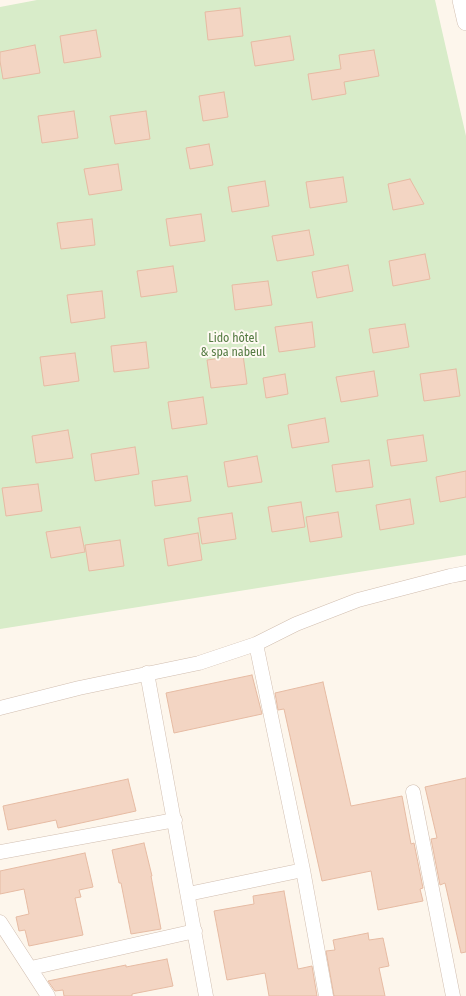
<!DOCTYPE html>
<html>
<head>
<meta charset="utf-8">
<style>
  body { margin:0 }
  canvas { display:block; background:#fdf6ec }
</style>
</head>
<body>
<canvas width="466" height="996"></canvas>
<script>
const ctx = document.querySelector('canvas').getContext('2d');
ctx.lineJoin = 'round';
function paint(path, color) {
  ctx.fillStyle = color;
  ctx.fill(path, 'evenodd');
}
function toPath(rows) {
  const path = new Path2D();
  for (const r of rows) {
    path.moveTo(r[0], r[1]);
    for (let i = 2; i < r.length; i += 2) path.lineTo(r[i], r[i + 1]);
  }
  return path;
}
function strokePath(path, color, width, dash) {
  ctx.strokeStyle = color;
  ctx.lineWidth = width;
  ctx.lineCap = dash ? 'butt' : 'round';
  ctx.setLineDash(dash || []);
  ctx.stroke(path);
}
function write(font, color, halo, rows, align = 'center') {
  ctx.font = font + ' "Fira Sans Condensed",sans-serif';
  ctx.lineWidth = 4;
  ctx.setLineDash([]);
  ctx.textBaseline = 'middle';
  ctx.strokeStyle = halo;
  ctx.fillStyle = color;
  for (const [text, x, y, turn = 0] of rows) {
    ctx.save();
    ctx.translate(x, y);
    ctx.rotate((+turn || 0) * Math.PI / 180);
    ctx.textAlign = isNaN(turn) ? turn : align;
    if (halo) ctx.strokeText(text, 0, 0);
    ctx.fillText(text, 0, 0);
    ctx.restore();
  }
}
const green = toPath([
  [37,0,435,0,466,136,466,555,0,629,0,7]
]);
const building = toPath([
  [240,8,243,36,208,40,205,12,240,8],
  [96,30,101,57,64,63,60,36,96,30],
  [290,36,294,60,255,66,251,42,290,36],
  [35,45,40,73,3,79,0,61,0,52,35,45],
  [374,50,379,76,344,82,346,94,312,100,308,74,341,69,339,55,374,50],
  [224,92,228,117,203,121,199,96,224,92],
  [74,111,78,138,42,143,38,116,74,111],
  [146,111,150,139,115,144,110,116,146,111],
  [209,144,213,165,190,169,186,148,209,144],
  [118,164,122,190,89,195,84,169,118,164],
  [343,177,347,202,310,208,306,182,343,177],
  [410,179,424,204,393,210,388,184,410,179],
  [265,181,269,206,232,212,228,187,265,181],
  [201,214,205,241,170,246,166,219,201,214],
  [92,219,95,245,61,249,57,223,92,219],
  [309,230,314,255,277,261,272,236,309,230],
  [425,254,430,279,393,286,389,261,425,254],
  [348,265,353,291,317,298,312,272,348,265],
  [173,266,177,292,141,297,137,271,173,266],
  [268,281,272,305,235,310,232,285,268,281],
  [102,291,105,318,71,323,67,295,102,291],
  [312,322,315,347,279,352,275,327,312,322],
  [405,324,409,347,373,353,369,329,405,324],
  [146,342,149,368,114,372,111,346,146,342],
  [75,353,79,381,44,386,40,357,75,353],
  [243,355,247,384,211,388,207,360,243,355],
  [456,369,460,396,424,401,420,374,456,369],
  [374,371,378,396,341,402,336,377,374,371],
  [285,374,288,394,266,398,263,378,285,374],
  [203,397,207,424,172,429,168,402,203,397],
  [325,418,329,442,292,448,288,425,325,418],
  [68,430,73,458,36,463,32,436,68,430],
  [423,435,427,461,391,466,387,440,423,435],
  [135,447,139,474,95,481,91,454,135,447],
  [257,456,262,482,228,487,224,462,257,456],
  [369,460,373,487,336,492,332,465,369,460],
  [466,471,466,497,440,502,436,477,466,471],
  [187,476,191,501,155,506,152,481,187,476],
  [38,484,42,511,6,516,2,488,38,484],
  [410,499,414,524,380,530,376,505,410,499],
  [301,502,305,527,272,532,268,507,301,502],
  [338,512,342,537,310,542,306,517,338,512],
  [232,513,236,539,202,544,198,518,232,513],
  [80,527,85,552,51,558,46,532,80,527],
  [198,533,202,560,168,566,164,539,198,533],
  [120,540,124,566,89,571,85,545,120,540],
  [252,675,262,714,174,733,166,693,252,675],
  [323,682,351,806,402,796,411,844,414,843,423,888,420,889,423,901,378,910,371,871,322,881,284,709,278,710,275,693,323,682],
  [466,778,466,952,461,953,445,883,440,885,431,839,437,838,425,787,466,778],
  [128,779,136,811,58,828,56,820,8,830,3,806,128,779],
  [144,843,152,876,151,876,161,929,131,934,121,883,119,883,112,850,144,843],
  [85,853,93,887,79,890,81,897,75,898,83,935,29,946,25,930,19,931,16,917,29,914,24,889,0,894,0,871,85,853],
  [284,891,298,969,312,966,317,996,269,996,265,973,227,980,214,911,254,904,253,896,284,891],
  [368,933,369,940,383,938,389,966,379,968,385,996,334,996,326,951,335,950,333,940,368,933],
  [167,959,173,986,132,994,132,996,64,996,63,990,55,991,48,981,126,965,126,967,167,959]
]);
const minor = toPath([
  [256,644,303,870,326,996],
  [147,673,206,996],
  [0,708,79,688,199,663,256,644,296,624,358,600,450,576,466,573],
  [413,792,453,996],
  [0,852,175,820],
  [188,894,303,870],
  [0,922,48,996],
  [31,968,195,931]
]);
const tertiary = toPath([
  [461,0,466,22]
]);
const parkNames = [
  ["Lido hôtel",233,339],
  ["& spa nabeul",233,353]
];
paint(green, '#d8ecc9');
paint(building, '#f3d5c3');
strokePath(building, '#e6bba3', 1);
strokePath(minor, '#d1beb0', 15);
strokePath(tertiary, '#d1beb0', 18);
strokePath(minor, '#fff', 14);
strokePath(tertiary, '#fff', 17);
write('12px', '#537a41', '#fffaf3', parkNames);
</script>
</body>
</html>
